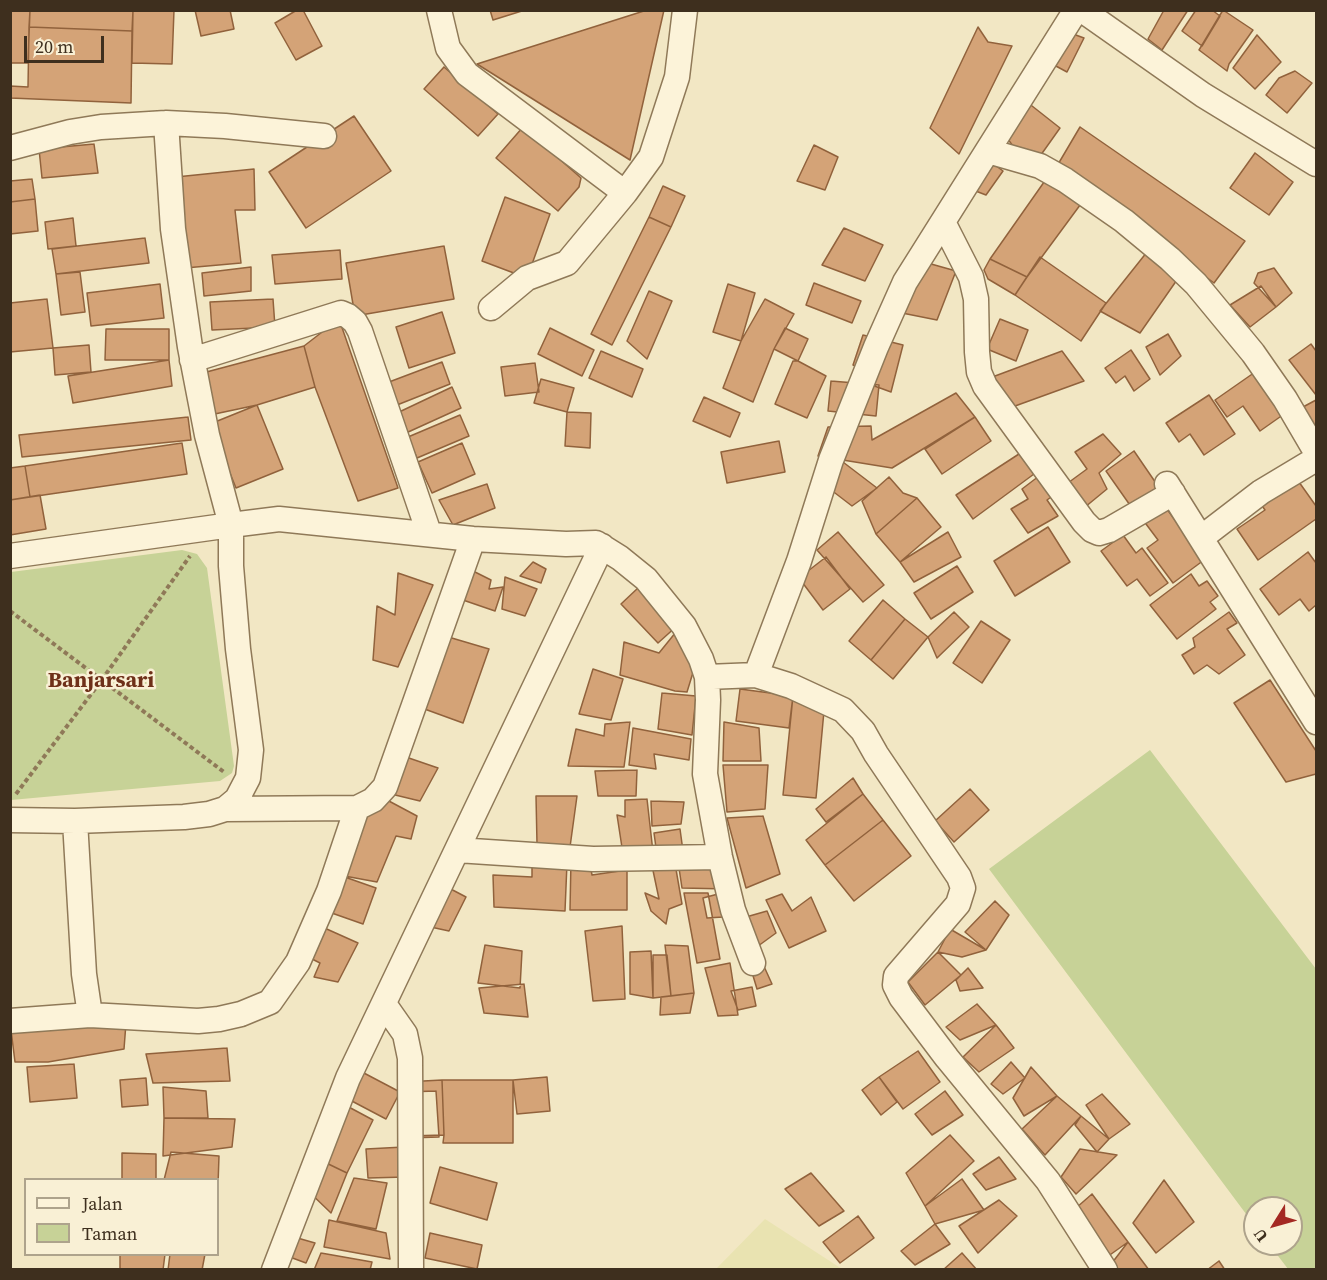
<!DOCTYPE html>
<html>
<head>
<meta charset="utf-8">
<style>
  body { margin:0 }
  #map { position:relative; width:1327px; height:1280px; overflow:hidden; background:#f2e7c4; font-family:"Source Serif 4",serif }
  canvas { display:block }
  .frame { position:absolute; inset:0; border:12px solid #3e2f1e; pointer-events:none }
  .legend { position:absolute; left:24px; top:1178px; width:195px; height:78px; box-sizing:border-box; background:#f9f0d5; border:2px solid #aea38c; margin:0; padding:8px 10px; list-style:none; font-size:18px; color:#3e2f1e }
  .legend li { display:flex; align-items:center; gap:12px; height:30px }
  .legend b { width:30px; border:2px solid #aea38c }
  .north { position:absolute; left:1243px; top:1196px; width:60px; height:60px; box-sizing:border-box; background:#f9f0d5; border:2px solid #aea38c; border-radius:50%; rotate:233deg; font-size:16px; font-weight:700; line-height:24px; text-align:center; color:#3e2f1e }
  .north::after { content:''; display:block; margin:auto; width:21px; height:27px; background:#a42923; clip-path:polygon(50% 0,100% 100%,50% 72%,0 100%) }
  .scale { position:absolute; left:24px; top:36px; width:80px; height:27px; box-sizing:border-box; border:3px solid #3e2f1e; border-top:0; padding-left:8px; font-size:18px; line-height:21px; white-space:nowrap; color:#3e2f1e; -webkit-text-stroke:4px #f9f0d5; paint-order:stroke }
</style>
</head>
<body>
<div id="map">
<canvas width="1327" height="1280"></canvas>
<div class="frame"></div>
<ul class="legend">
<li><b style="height:8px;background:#fcf3d9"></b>Jalan</li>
<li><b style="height:16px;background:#c7d297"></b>Taman</li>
</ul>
<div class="north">U</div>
<div class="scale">20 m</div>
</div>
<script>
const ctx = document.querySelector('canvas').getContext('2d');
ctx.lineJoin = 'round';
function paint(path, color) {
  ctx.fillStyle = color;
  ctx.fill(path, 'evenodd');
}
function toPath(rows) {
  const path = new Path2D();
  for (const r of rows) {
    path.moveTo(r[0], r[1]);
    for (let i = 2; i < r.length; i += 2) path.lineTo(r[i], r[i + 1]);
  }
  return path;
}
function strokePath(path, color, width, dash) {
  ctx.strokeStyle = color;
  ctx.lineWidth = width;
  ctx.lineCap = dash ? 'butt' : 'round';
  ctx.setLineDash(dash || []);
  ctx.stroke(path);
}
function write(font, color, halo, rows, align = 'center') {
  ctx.font = font + ' "Source Serif 4",serif';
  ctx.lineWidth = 5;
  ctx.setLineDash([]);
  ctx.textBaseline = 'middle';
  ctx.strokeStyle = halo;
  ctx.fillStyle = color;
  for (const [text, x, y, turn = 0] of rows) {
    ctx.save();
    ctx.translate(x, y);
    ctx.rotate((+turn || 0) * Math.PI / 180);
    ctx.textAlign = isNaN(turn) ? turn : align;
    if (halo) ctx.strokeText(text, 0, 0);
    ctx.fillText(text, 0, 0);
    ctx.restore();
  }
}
const farmland = toPath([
  [765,1219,842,1269,716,1269]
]);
const green = toPath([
  [182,550,197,554,207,568,234,766,232,773,220,781,11,800,11,572],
  [1150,750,1316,969,1316,1269,1288,1269,1269,1244,1291,1244,1291,1208,1255,1208,1255,1226,989,869]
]);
const building = toPath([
  [10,10,30,10,28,63,10,63,10,10],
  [30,10,133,10,132,31,29,27,30,10],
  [133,10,174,10,172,64,132,63,133,10],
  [195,10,230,10,234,29,201,36,195,10],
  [297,10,303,10,322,46,296,60,275,23,297,10],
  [490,10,525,10,493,20,490,10],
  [647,10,664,10,630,160,477,64,647,10],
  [1164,10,1188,10,1162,50,1148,39,1164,10],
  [1196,10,1212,10,1220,16,1202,46,1182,31,1196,10],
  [1223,10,1253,30,1229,64,1227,71,1199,50,1223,10],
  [29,27,132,31,131,103,10,98,10,86,28,87,29,27],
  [978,27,988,42,1012,46,959,154,930,128,978,27],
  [1073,34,1084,38,1067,72,1054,65,1073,34],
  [1257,35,1281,62,1255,89,1233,68,1257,35],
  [444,67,498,114,478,136,424,89,444,67],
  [1295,71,1312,83,1287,113,1266,95,1279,78,1295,71],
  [1027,102,1060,128,1038,159,1019,154,1007,138,1027,102],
  [354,116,391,171,306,228,269,172,354,116],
  [523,127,581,178,579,187,558,211,496,158,523,127],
  [1080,127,1245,241,1214,283,1057,166,1080,127],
  [94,144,98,173,42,178,39,149,94,144],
  [814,145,838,157,825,190,797,181,814,145],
  [1255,153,1293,182,1269,215,1230,188,1255,153],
  [991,162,1003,171,986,195,973,190,991,162],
  [254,169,255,210,235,210,241,263,185,268,176,177,254,169],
  [1049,175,1086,197,1027,277,990,259,1049,175],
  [32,179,35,199,10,202,10,181,32,179],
  [663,186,685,196,671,227,649,217,663,186],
  [505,197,550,214,527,278,482,261,505,197],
  [35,199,38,231,10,234,10,202,35,199],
  [649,217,671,227,612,345,591,334,649,217],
  [73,218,76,246,48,249,45,222,73,218],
  [844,228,883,245,865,281,822,265,844,228],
  [145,238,149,263,56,274,52,249,145,238],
  [444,246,454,299,355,316,346,263,444,246],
  [340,250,342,279,275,284,272,255,340,250],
  [1147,252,1179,277,1140,333,1100,311,1147,252],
  [1040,257,1106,303,1081,341,1015,295,1040,257],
  [990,259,1027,277,1015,295,988,279,984,270,990,259],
  [924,262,956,271,937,320,902,313,924,262],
  [251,267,251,291,204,296,202,273,251,267],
  [1274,268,1292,293,1276,307,1254,283,1258,273,1274,268],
  [80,272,85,312,61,315,56,274,80,272],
  [814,283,861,301,852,323,806,305,814,283],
  [160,284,164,318,91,326,87,293,160,284],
  [728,284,755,293,741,341,713,332,728,284],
  [1261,286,1276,307,1250,327,1230,305,1261,286],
  [649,291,672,301,647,359,627,341,649,291],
  [47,299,53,348,10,352,10,303,47,299],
  [273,299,275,327,212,330,210,302,273,299],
  [765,299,794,314,774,349,753,402,723,388,741,341,765,299],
  [442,312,455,353,409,368,396,327,442,312],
  [339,319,398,488,358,501,315,387,304,346,339,319],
  [1000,319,1028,330,1016,361,987,349,1000,319],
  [550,328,594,350,582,376,538,354,550,328],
  [785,328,808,339,798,361,774,349,785,328],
  [106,329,169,329,169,360,105,360,106,329],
  [1168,334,1181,356,1160,375,1146,347,1168,334],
  [863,335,903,345,891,392,869,384,874,374,853,365,863,335],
  [1311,344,1316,351,1316,395,1289,360,1311,344],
  [89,345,91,372,55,375,53,348,89,345],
  [304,346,315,387,257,405,210,415,199,374,304,346],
  [1131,350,1150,379,1134,391,1125,376,1116,383,1105,368,1131,350],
  [601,351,643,369,632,397,589,378,601,351],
  [1062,351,1084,381,1004,410,987,379,1062,351],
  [169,360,172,386,73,403,68,376,169,360],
  [793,361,798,361,826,376,807,418,775,404,793,361],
  [442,362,450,384,397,405,389,382,442,362],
  [535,363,539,392,505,396,501,367,535,363],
  [1258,370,1287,412,1260,431,1243,406,1227,417,1215,400,1258,370],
  [541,379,574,388,567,412,534,403,541,379],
  [831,381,879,385,876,416,828,411,831,381],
  [452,387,461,408,406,433,397,413,452,387],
  [956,393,975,417,892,468,818,456,828,427,871,426,872,440,956,393],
  [1209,395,1235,434,1204,455,1190,434,1179,442,1166,423,1209,395],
  [704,397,740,413,730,437,693,421,704,397],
  [1316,400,1316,439,1303,407,1316,400],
  [257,405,283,469,236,488,210,424,257,405],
  [567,412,591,413,590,448,565,446,567,412],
  [460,415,469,436,417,458,408,437,460,415],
  [188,417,191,440,22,457,19,435,188,417],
  [975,417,991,441,942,474,925,449,975,417],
  [1103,434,1121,454,1099,473,1107,489,1079,512,1061,488,1087,469,1075,452,1103,434],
  [779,441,785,472,727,483,721,452,779,441],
  [182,443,187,474,30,497,25,466,182,443],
  [462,443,475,474,432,493,418,462,462,443],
  [1134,451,1160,489,1132,508,1106,471,1134,451],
  [1022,452,1034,474,973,519,956,495,1022,452],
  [839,459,877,488,852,506,822,483,839,459],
  [25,466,30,497,10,500,10,468,25,466],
  [1043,473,1058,492,1047,500,1058,516,1028,533,1011,509,1028,499,1022,489,1043,473],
  [1294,475,1316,506,1316,519,1258,560,1237,529,1265,510,1258,500,1294,475],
  [889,477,903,493,917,498,876,534,862,501,889,477],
  [487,484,495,508,453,525,439,500,487,484],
  [40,495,46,529,10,535,10,500,40,495],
  [917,498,941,527,900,562,876,534,917,498],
  [1164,505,1204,560,1173,583,1147,548,1158,540,1143,520,1164,505],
  [1048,527,1070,562,1015,596,994,561,1048,527],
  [838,532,884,585,863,602,817,550,838,532],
  [948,532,961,557,914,582,900,562,948,532],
  [1123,535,1136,553,1142,548,1168,583,1150,596,1137,579,1127,586,1101,551,1123,535],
  [1308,552,1316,563,1316,605,1309,611,1300,599,1279,615,1260,589,1308,552],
  [826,557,850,589,823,610,799,578,826,557],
  [533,562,546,569,541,583,520,576,533,562],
  [957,566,973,592,931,619,914,593,957,566],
  [471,570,491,580,489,589,503,587,495,611,460,599,471,570],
  [398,573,433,585,398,667,373,660,377,606,395,615,398,573],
  [1191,574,1199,586,1207,581,1218,596,1210,602,1216,609,1177,639,1150,605,1191,574],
  [505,577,537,589,525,616,502,609,505,577],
  [639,587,678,625,658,643,621,604,639,587],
  [883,600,905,619,871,660,849,641,883,600],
  [954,612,969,627,937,658,928,637,954,612],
  [1229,612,1237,623,1227,629,1245,655,1219,674,1207,665,1194,674,1182,655,1195,647,1193,638,1229,612],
  [905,619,928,637,893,679,871,660,905,619],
  [981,621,1010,640,982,683,953,663,981,621],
  [676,632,695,666,687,692,675,691,620,675,624,642,659,653,676,632],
  [445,636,489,649,463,723,419,707,445,636],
  [593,669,623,679,611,720,579,714,593,669],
  [1270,680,1316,751,1316,774,1286,782,1234,703,1270,680],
  [740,689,793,696,789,728,736,721,740,689],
  [662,693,696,696,692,735,658,729,662,693],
  [793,696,825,700,816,798,783,795,793,696],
  [630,722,624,767,568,766,576,729,604,736,605,724,630,722],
  [724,722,759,728,761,761,723,761,724,722],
  [633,728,691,739,689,760,654,754,656,769,629,765,633,728],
  [403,756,438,768,420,801,391,794,403,756],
  [723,765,768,765,765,809,727,812,723,765],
  [637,770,636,796,598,796,595,771,637,770],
  [853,778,863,794,826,822,816,809,853,778],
  [970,789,989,810,954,842,935,821,970,789],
  [863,794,883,820,825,865,806,840,863,794],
  [536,796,577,796,570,847,537,844,536,796],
  [647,799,653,852,623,854,617,815,625,817,625,800,647,799],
  [387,800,417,816,411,839,396,836,377,882,339,875,368,814,387,800],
  [651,801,684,802,681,824,652,826,651,801],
  [763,816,780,874,746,888,727,818,763,816],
  [883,820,911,856,854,901,825,865,883,820],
  [680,829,683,851,657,855,654,833,680,829],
  [673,852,682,904,669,909,666,924,651,911,645,893,659,899,651,861,673,852],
  [532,858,567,863,565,911,494,907,493,875,532,877,532,858],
  [721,859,728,889,682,888,679,868,721,859],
  [571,860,590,864,592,875,627,870,627,910,570,910,571,860],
  [339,875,376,888,363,924,326,911,339,875],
  [445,886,466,897,449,931,426,926,445,886],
  [684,893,708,893,720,959,697,963,684,893],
  [718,894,723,917,707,918,703,898,718,894],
  [782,894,792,911,811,897,826,931,789,948,766,900,782,894],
  [995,901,1009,915,986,950,965,932,995,901],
  [767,911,776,933,754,949,746,917,767,911],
  [320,926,358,943,338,982,314,977,320,963,308,957,320,926],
  [622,926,625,999,593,1001,585,931,622,926],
  [950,929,986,950,962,957,938,952,950,929],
  [485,945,522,951,520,988,478,983,485,945],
  [665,945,688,946,694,993,671,996,665,945],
  [651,951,653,998,630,994,630,952,651,951],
  [938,952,961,975,925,1005,908,982,938,952],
  [653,955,667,955,671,996,653,998,653,955],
  [762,962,772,984,757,989,751,969,762,962],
  [730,963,738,1015,718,1016,705,968,730,963],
  [968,968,983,988,960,991,956,980,968,968],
  [524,984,528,1017,484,1013,479,988,524,984],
  [752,987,756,1006,738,1010,731,991,752,987],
  [694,993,690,1013,660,1015,661,997,694,993],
  [977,1004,996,1025,960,1040,946,1027,977,1004],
  [126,1023,124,1049,48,1062,15,1062,11,1030,126,1023],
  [996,1025,1014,1048,979,1072,963,1057,996,1025],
  [227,1048,230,1081,153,1083,146,1054,227,1048],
  [918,1051,940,1082,903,1109,879,1077,918,1051],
  [1011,1062,1025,1078,1003,1094,991,1084,1011,1062],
  [74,1064,77,1098,30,1102,27,1067,74,1064],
  [1031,1067,1057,1096,1024,1116,1013,1098,1031,1067],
  [362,1072,400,1092,386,1119,348,1099,362,1072],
  [547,1077,550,1111,517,1114,513,1080,547,1077],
  [879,1077,897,1102,881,1115,862,1090,879,1077],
  [146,1078,148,1105,122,1107,120,1080,146,1078],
  [442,1080,513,1080,513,1143,443,1143,444,1135,442,1080],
  [442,1080,444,1135,407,1136,405,1082,442,1080],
  [163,1087,206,1091,208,1118,164,1118,163,1087],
  [436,1091,439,1137,408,1138,406,1092,436,1091],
  [945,1091,963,1115,932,1135,915,1114,945,1091],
  [1102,1094,1130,1124,1109,1139,1086,1105,1102,1094],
  [1057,1096,1081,1116,1045,1155,1022,1129,1057,1096],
  [345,1105,373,1120,347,1173,318,1159,345,1105],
  [1081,1116,1109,1139,1097,1152,1075,1125,1081,1116],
  [164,1118,235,1119,232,1147,163,1156,164,1118],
  [950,1135,974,1161,925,1206,906,1173,950,1135],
  [404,1147,406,1177,368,1178,366,1149,404,1147],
  [1080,1149,1117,1155,1076,1194,1061,1177,1080,1149],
  [171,1152,219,1156,218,1185,218,1180,164,1180,171,1152],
  [122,1153,156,1154,156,1180,122,1180,122,1153],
  [999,1157,1016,1179,986,1190,973,1174,999,1157],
  [318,1159,347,1173,331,1213,304,1187,318,1159],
  [440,1167,497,1183,487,1220,430,1203,440,1167],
  [811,1173,844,1211,819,1226,785,1189,811,1173],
  [354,1178,387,1183,376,1229,337,1221,354,1178],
  [962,1179,984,1210,935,1224,925,1206,962,1179],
  [1164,1180,1194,1222,1156,1253,1133,1223,1164,1180],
  [1092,1194,1128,1242,1107,1257,1076,1208,1092,1194],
  [999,1200,1017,1216,978,1253,959,1226,999,1200],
  [858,1216,874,1238,840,1263,823,1242,858,1216],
  [329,1220,386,1233,390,1259,324,1247,329,1220],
  [935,1224,950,1244,915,1265,901,1251,935,1224],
  [430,1233,482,1245,477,1269,425,1258,430,1233],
  [294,1237,315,1243,306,1263,279,1253,294,1237],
  [1128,1242,1149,1270,1117,1270,1112,1263,1128,1242],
  [321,1253,372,1262,370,1270,314,1270,321,1253],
  [962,1253,977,1270,943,1270,962,1253],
  [120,1254,165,1254,163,1270,120,1270,120,1254],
  [170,1254,205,1254,202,1270,168,1270,170,1254],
  [1219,1261,1225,1270,1207,1270,1219,1261]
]);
const path = toPath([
  [10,611,224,772],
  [16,794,101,681,190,556]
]);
const street = toPath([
  [439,10,448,48,467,74,625,193],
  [1082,10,1203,95,1316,164],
  [10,148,70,132,101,127,166,123,225,126,324,136],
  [988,151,1040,166,1065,180,1124,221,1170,259,1196,284,1253,353,1285,399,1316,452],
  [943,222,971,277,976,299,977,352,979,372,985,386,1084,522,1092,530,1099,533,1109,530,1173,493],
  [491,308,527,278,567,263,625,193,651,157,677,77,685,10],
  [192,360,341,313,348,316,355,322,360,331,429,533],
  [1167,484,1316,722],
  [1201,538,1261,492,1316,459],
  [10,556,231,525,207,435,190,347,173,229,166,123],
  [756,675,791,686,843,710,863,731,876,754,959,877,963,888,958,904,896,976,895,985,901,997,947,1058,1048,1181,1105,1270],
  [707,677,756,675,799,561,831,460,876,347,905,282,1076,10],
  [225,809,357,808,373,800,385,787,473,539],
  [10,820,75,821,184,817,209,814,225,809,237,799,248,778,251,750,238,649,231,566,231,525,279,519,473,539,566,544,596,543,620,558,646,579,684,626,701,659,707,677,708,700,705,774,720,857,733,910,753,963],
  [457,850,593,859,720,857],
  [384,1004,405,1034,410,1058,411,1270],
  [90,1015,198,1021,219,1019,241,1014,270,1002,298,962,329,891,357,808],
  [10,1021,90,1015,84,974,75,821],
  [274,1270,348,1078,602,546]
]);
const districtNames = [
  ["Banjarsari",101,681]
];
paint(farmland, '#e9e3b1');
paint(green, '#c7d297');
paint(building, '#d4a377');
strokePath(building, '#91623c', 1.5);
strokePath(street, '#8f7958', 27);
strokePath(path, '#8f7958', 4, [4.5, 3]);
strokePath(street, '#fcf3d9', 24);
write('bold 22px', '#6e3019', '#f9f0d5', districtNames);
</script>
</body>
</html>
